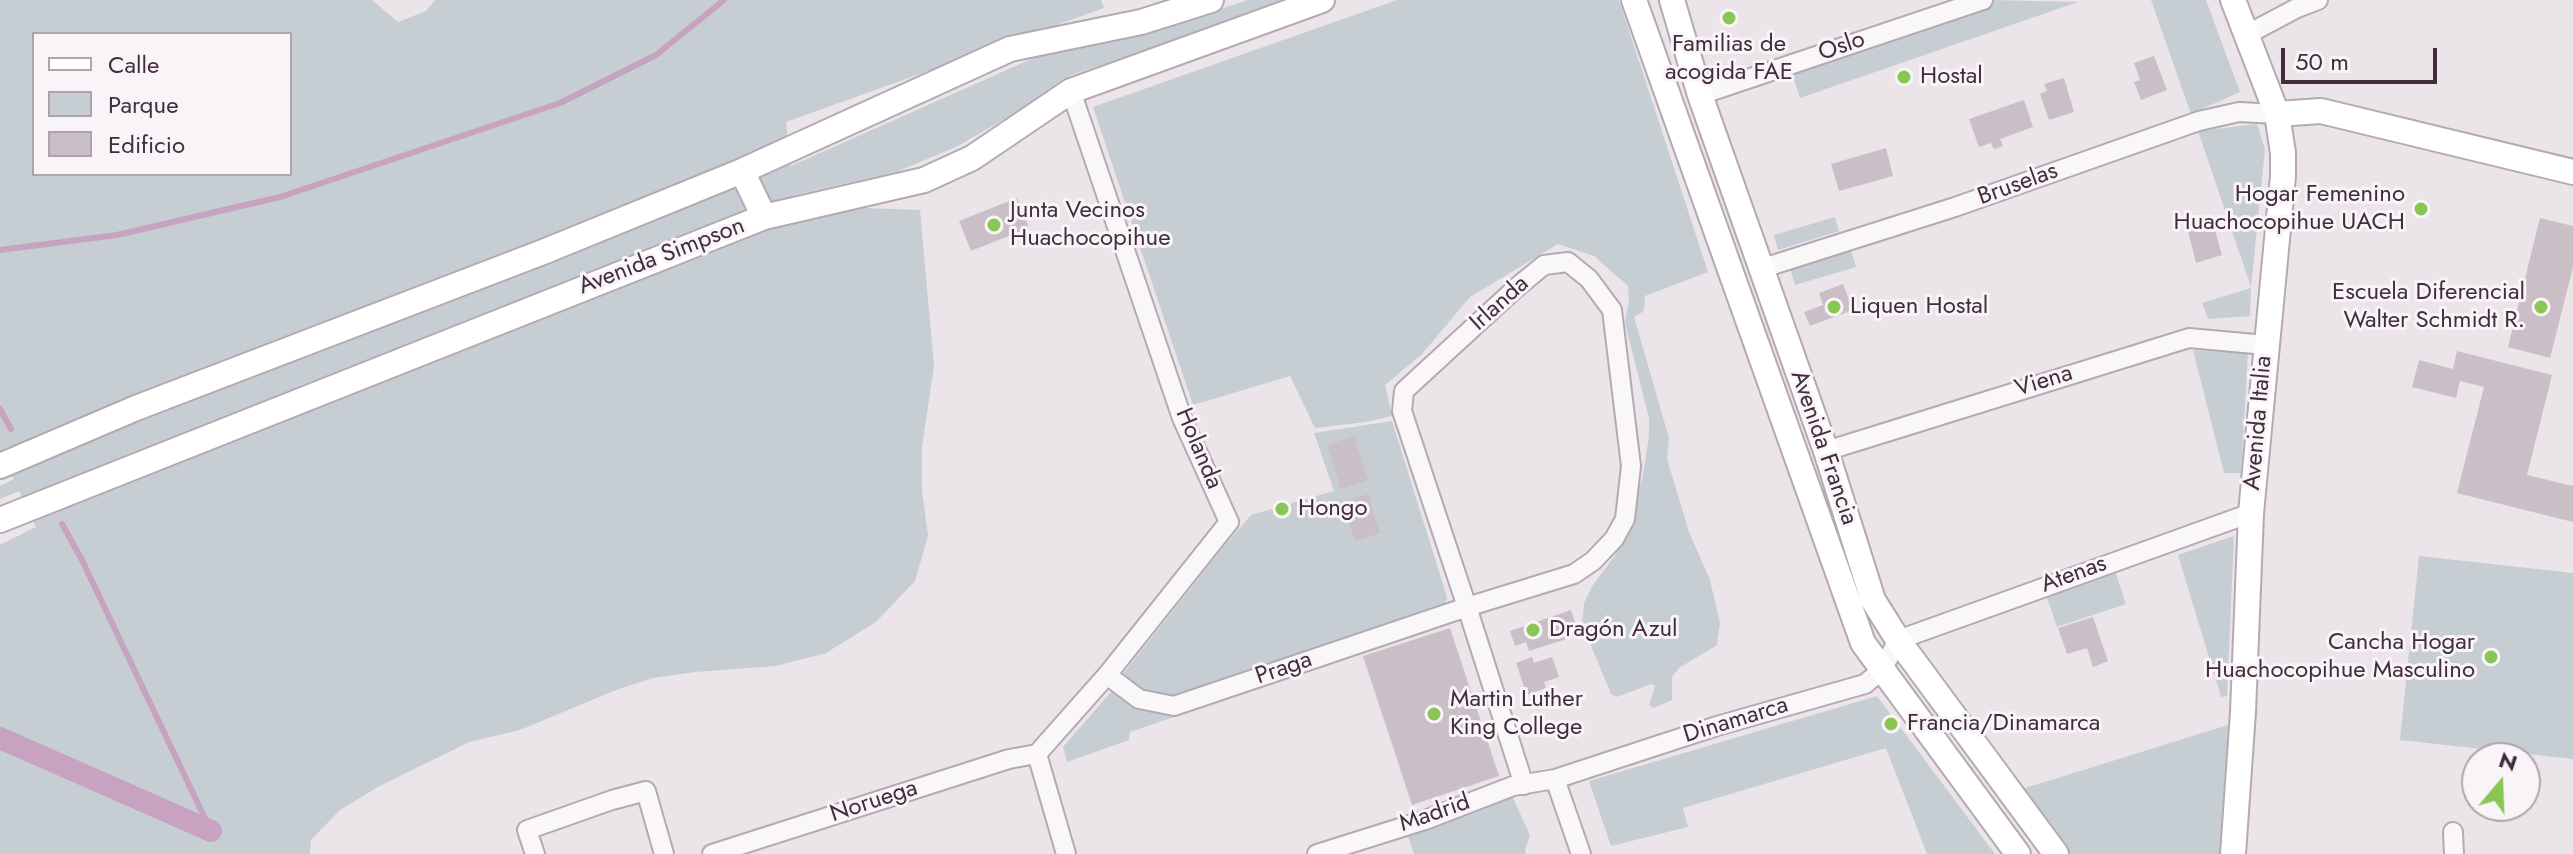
<!DOCTYPE html>
<html>
<head>
<meta charset="utf-8">
<style>
  body { margin:0 }
  #map { position:relative; width:2573px; height:854px; overflow:hidden; background:#ebe4e9; font-family:Jost,sans-serif }
  canvas { display:block }
  .legend { position:absolute; left:32px; top:32px; width:260px; height:144px; box-sizing:border-box; background:#f8f4f7; border:2px solid #b0a4ac; margin:0; padding:10px 14px; list-style:none; font-size:24px; color:#432d3c }
  .legend li { display:flex; align-items:center; gap:16px; height:40px }
  .legend b { width:40px; border:2px solid #b0a4ac }
  .north { position:absolute; left:2461px; top:742px; width:80px; height:80px; box-sizing:border-box; background:#f8f4f7; border:2px solid #b0a4ac; border-radius:50%; rotate:19deg; font-size:22px; font-weight:700; line-height:32px; text-align:center; color:#432d3c }
  .north::after { content:''; display:block; margin:auto; width:28px; height:36px; background:#89c654; clip-path:polygon(50% 0,100% 100%,50% 72%,0 100%) }
  .scale { position:absolute; left:2281px; top:48px; width:156px; height:36px; box-sizing:border-box; border:4px solid #432d3c; border-top:0; padding-left:10px; font-size:24px; line-height:28px; white-space:nowrap; color:#432d3c; -webkit-text-stroke:6px #f8f4f7; paint-order:stroke }
</style>
</head>
<body>
<div id="map">
<canvas width="2573" height="854"></canvas>
<ul class="legend">
<li><b style="height:10px;background:#fff"></b>Calle</li>
<li><b style="height:22px;background:#c6ced4"></b>Parque</li>
<li><b style="height:22px;background:#cbbfc7"></b>Edificio</li>
</ul>
<div class="north">N</div>
<div class="scale">50 m</div>
</div>
<script>
const ctx = document.querySelector('canvas').getContext('2d');
ctx.lineJoin = 'round';
function paint(path, color) {
  ctx.fillStyle = color;
  ctx.fill(path, 'evenodd');
}
function toPath(rows) {
  const path = new Path2D();
  for (const r of rows) {
    path.moveTo(r[0], r[1]);
    for (let i = 2; i < r.length; i += 2) path.lineTo(r[i], r[i + 1]);
  }
  return path;
}
function strokePath(path, color, width, dash) {
  ctx.strokeStyle = color;
  ctx.lineWidth = width;
  ctx.lineCap = dash ? 'butt' : 'round';
  ctx.setLineDash(dash || []);
  ctx.stroke(path);
}
function write(font, color, halo, rows, align = 'center') {
  ctx.font = font + ' Jost,sans-serif';
  ctx.lineWidth = 6;
  ctx.setLineDash([]);
  ctx.textBaseline = 'middle';
  ctx.strokeStyle = halo;
  ctx.fillStyle = color;
  for (const [text, x, y, turn = 0] of rows) {
    ctx.save();
    ctx.translate(x, y);
    ctx.rotate((+turn || 0) * Math.PI / 180);
    ctx.textAlign = isNaN(turn) ? turn : align;
    if (halo) ctx.strokeText(text, 0, 0);
    ctx.fillText(text, 0, 0);
    ctx.restore();
  }
}
const green = toPath([
  [0,0,372,0,398,22,426,11,435,0,1101,0,1104,8,786,122,791,166,1047,52,1149,32,1248,0,1297,0,1071,75,1022,109,956,147,896,172,794,195,797,218,863,208,920,210,934,366,922,447,922,489,928,536,915,581,876,622,826,653,776,666,695,672,653,678,616,690,520,730,469,742,378,787,340,810,311,840,310,854,0,854,0,545,36,527,19,491,0,499,0,486,14,479,0,451],
  [34,34,290,34,290,174,34,174],
  [1397,0,1619,0,1708,272,1645,296,1644,311,1634,317,1669,438,1667,459,1689,532,1710,580,1720,623,1717,645,1679,668,1672,677,1672,700,1654,708,1649,705,1655,686,1652,684,1616,697,1611,694,1582,624,1584,603,1593,585,1616,554,1629,529,1643,475,1649,436,1649,418,1625,323,1629,299,1628,286,1594,256,1558,244,1470,297,1422,354,1385,385,1392,416,1366,422,1315,428,1290,376,1193,405,1093,107],
  [1992,0,2078,2,1800,98,1790,67],
  [2151,0,2206,0,2240,92,2191,114],
  [2257,124,2265,149,2251,287,2198,131],
  [1835,217,1839,231,1778,250,1774,235],
  [1849,245,1856,267,1795,285,1789,265],
  [2251,288,2250,316,2208,319,2202,303],
  [2193,350,2248,353,2241,473,2224,473],
  [1392,421,1447,597,1445,605,1170,699,1153,698,1123,674,1225,545,1251,515,1334,491,1314,433],
  [2234,536,2227,696,2221,697,2178,555],
  [2419,556,2573,573,2573,759,2400,740],
  [2115,571,2126,604,2057,627,2046,595],
  [1344,656,1345,659,1130,732,1129,740,1067,762,1063,747,1111,692,1168,713],
  [1877,696,1995,854,1927,854,1886,748,1683,808,1688,827,1611,846,1589,781],
  [2228,725,2222,854,2071,854,2019,790],
  [1512,796,1530,835,1525,850,1526,854,1414,854,1408,837]
]);
const stream = toPath([
  [0,250,117,235,280,197,560,103,656,55,724,0],
  [0,409,11,429],
  [62,524,81,558,211,831]
]);
const canal = toPath([
  [0,738,211,831]
]);
const building = toPath([
  [2154,56,2167,90,2141,100,2134,82,2140,80,2134,63],
  [2064,78,2074,112,2049,120,2040,94,2047,91,2044,84],
  [2024,100,2033,127,2000,139,2003,146,1994,149,1991,143,1979,147,1969,119],
  [1886,148,1893,176,1839,191,1831,164],
  [1017,198,1029,228,971,251,959,221],
  [2211,216,2222,255,2196,263,2186,223],
  [2540,218,2573,226,2573,267,2550,358,2508,347],
  [1843,284,1853,310,1810,326,1804,312,1823,305,1819,293],
  [2457,351,2552,375,2527,475,2573,486,2573,522,2457,493,2484,387,2460,381,2456,398,2412,387,2419,360,2453,369],
  [1354,436,1368,480,1341,489,1327,445],
  [1368,494,1380,533,1355,541,1343,502],
  [1571,610,1579,635,1529,651,1526,642,1515,646,1510,631],
  [2093,617,2108,661,2093,667,2087,648,2067,654,2058,628],
  [1450,628,1499,776,1412,805,1363,656],
  [1532,657,1534,663,1552,657,1559,677,1544,682,1546,688,1527,695,1516,663]
]);
const street = toPath([
  [2246,35,2297,8,2318,0],
  [1700,95,1983,0],
  [1760,269,1955,207,2199,121,2239,112,2277,114],
  [1826,451,2189,338,2266,345],
  [1107,675,1139,699,1174,706,1467,607,1574,574,1593,561,1614,539,1625,519,1631,466,1612,310,1589,279,1568,262,1544,265,1516,288,1404,391,1402,411,1467,607,1524,785],
  [1037,754,1107,675,1229,522,1182,418,1071,91],
  [1037,754,1066,854],
  [1555,779,1581,854],
  [2453,832,2454,854],
  [535,854,527,830,612,800,646,791,664,854],
  [712,854,1009,759,1037,754],
  [1317,854,1425,820,1513,786,1555,779,1717,726,1865,684,1882,670,1898,640,2251,513]
]);
const secondary = toPath([
  [1634,0,1863,643,2018,854],
  [1672,0,1700,95,1826,451,1873,600,1898,640,2056,854],
  [2277,114,2321,111,2573,172],
  [742,171,764,217],
  [0,466,136,408,543,252,742,171,1010,49,1141,22,1211,0],
  [0,520,764,217,924,180,972,158,1071,91,1322,0],
  [2233,854,2243,712,2251,513,2283,176,2283,153,2277,114,2233,0]
]);
const markers = [
  [1729,18,8,"#89c654"],
  [1904,77,8,"#89c654"],
  [2421,209,8,"#89c654"],
  [994,225,8,"#89c654"],
  [1834,307,8,"#89c654"],
  [2541,307,8,"#89c654"],
  [1282,509,8,"#89c654"],
  [1533,630,8,"#89c654"],
  [2491,657,8,"#89c654"],
  [1434,714,8,"#89c654"],
  [1891,724,8,"#89c654"]
];
const poiNames = [
  ["Familias de",1729,45,"center"],
  ["acogida FAE",1729,73,"center"],
  ["Hostal",1920,77],
  ["Hogar Femenino",2405,195,"right"],
  ["Huachocopihue UACH",2405,223,"right"],
  ["Junta Vecinos",1010,211],
  ["Huachocopihue",1010,239],
  ["Escuela Diferencial",2525,293,"right"],
  ["Walter Schmidt R.",2525,321,"right"],
  ["Liquen Hostal",1850,307],
  ["Hongo",1298,509],
  ["Dragón Azul",1549,630],
  ["Cancha Hogar",2475,643,"right"],
  ["Huachocopihue Masculino",2475,671,"right"],
  ["Martin Luther",1450,700],
  ["King College",1450,728],
  ["Francia/Dinamarca",1907,724]
];
const streetNames = [
  ["Oslo",1842,47,-19],
  ["Bruselas",2018,185,-20],
  ["Avenida Simpson",662,257,-21],
  ["Irlanda",1500,304,-42],
  ["Viena",2044,382,-17],
  ["Avenida Italia",2259,423,-85],
  ["Avenida Francia",1823,448,71],
  ["Holanda",1198,449,67],
  ["Atenas",2074,575,-20],
  ["Praga",1284,669,-19],
  ["Dinamarca",1736,721,-17],
  ["Noruega",874,802,-18],
  ["Madrid",1435,814,-19]
];
paint(green, '#c6ced4');
strokePath(stream, '#c8a2c1', 6);
strokePath(canal, '#c8a2c1', 22);
paint(building, '#cbbfc7');
strokePath(street, '#b5a9b2', 22);
strokePath(secondary, '#b5a9b2', 28);
strokePath(street, '#faf7f9', 18);
strokePath(secondary, '#fff', 24);
for (const [x, y, r, color] of markers) {
  const dot = new Path2D();
  dot.arc(x, y, r, 0, 2 * Math.PI);
  ctx.fillStyle = color;
  ctx.fill(dot);
  strokePath(dot, '#f8f4f7', 3);
}
write('24px', '#432d3c', '#f8f4f7', poiNames, 'left');
write('24px', '#432d3c', '#f8f4f7', streetNames);
</script>
</body>
</html>
